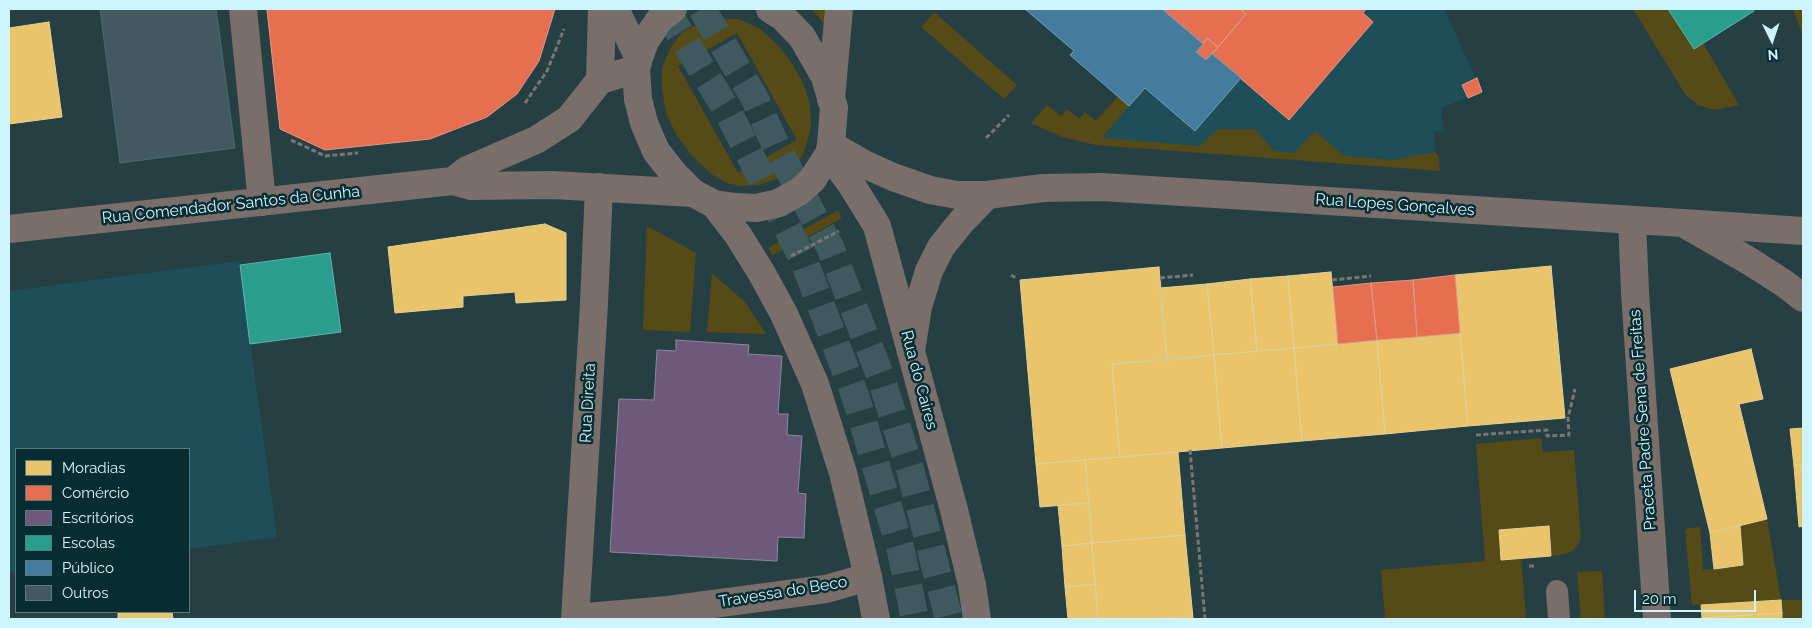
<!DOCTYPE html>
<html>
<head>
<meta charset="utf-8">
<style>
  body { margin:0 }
  #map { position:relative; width:1812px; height:628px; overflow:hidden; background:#263f43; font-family:Raleway,sans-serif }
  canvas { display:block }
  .frame { position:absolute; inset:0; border:10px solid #cef5fd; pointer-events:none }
  .legend { position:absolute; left:15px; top:448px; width:175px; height:165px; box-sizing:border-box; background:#072c32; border:1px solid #577c83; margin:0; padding:6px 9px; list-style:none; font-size:15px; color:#cef5fd }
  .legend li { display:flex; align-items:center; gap:10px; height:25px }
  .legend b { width:25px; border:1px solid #577c83 }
  .north { position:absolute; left:1747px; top:15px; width:50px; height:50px; -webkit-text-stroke:4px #072c32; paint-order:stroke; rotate:176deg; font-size:14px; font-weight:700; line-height:20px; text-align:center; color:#cef5fd }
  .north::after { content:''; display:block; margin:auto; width:18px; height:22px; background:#cef5fd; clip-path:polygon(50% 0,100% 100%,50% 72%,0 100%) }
  .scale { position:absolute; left:1634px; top:590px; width:122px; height:22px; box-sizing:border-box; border:2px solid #cef5fd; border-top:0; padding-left:6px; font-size:15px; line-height:18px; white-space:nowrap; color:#cef5fd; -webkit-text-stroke:4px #072c32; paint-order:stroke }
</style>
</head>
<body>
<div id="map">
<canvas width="1812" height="628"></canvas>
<div class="frame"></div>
<ul class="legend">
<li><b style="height:14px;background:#e9c46a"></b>Moradias</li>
<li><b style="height:14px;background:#e76f51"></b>Comércio</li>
<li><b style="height:14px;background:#6d597a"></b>Escritórios</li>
<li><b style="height:14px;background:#2a9d8f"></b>Escolas</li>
<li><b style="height:14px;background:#457b9d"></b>Público</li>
<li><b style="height:14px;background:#425a5f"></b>Outros</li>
</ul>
<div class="north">N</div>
<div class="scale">20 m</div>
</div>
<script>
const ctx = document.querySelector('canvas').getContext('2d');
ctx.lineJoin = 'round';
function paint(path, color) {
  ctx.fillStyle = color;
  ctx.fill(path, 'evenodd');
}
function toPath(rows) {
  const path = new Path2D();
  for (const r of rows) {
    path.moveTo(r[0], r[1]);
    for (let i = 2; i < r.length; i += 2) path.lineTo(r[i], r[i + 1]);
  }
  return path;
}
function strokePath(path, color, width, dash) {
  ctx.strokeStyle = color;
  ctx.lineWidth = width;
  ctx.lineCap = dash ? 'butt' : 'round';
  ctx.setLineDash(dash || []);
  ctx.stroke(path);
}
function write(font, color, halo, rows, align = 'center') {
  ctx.font = font + ' Raleway,sans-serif';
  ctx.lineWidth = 5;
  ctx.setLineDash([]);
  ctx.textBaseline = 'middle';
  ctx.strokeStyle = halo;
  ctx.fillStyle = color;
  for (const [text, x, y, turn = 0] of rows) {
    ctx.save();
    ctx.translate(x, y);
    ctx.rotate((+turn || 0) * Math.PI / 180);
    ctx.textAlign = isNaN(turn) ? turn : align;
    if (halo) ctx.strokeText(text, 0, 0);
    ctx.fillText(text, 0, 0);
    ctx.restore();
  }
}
const built = toPath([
  [1025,9,1444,9,1482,92,1441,108,1444,131,1434,131,1435,152,1439,157,1440,171,1102,138,1129,106,1070,55,1074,50],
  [239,261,277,537,189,549,189,449,16,449,16,572,9,573,9,291]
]);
const green = toPath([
  [812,9,826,9,826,26],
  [1633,9,1668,9,1694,49,1703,43,1739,105,1715,110,1698,105,1685,94],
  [1793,9,1803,9,1803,36],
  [934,12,1017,85,1004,99,921,27],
  [718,19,739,19,760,29,779,46,793,65,803,83,810,104,811,126,807,143,801,158,790,170,774,180,758,185,740,186,727,183,711,174,693,157,677,136,666,113,662,89,662,68,671,47,682,32,700,23],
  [737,33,797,140,738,173,678,66],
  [1118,96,1129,106,1102,138,1200,146,1218,129,1255,129,1274,151,1294,153,1315,131,1344,156,1394,160,1435,152,1439,157,1440,171,1096,145,1062,137,1031,123,1047,105,1061,116,1067,109,1079,119,1085,112,1096,121],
  [839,210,841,219,773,255,768,248],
  [647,226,696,253,690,332,643,330],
  [712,273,745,302,766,334,707,332],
  [1541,438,1543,452,1574,450,1581,539,1574,550,1566,554,1551,556,1548,526,1499,530,1501,560,1521,558,1526,619,1385,619,1381,570,1485,561,1476,444],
  [1767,519,1781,600,1803,600,1803,619,1782,619,1781,600,1692,605,1685,529,1700,527,1703,570,1743,565,1740,525],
  [1602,571,1605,619,1581,619,1577,572]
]);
const homes = toPath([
  [49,22,62,117,9,124,9,28,49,22],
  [545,224,566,233,566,300,516,303,515,292,463,296,463,307,395,313,388,247,545,224],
  [1551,266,1565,418,1468,426,1455,275,1551,266],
  [1159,267,1167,360,1112,364,1120,457,1036,464,1020,280,1159,267],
  [1331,272,1338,344,1294,348,1288,276,1331,272],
  [1288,276,1294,348,1257,351,1250,279,1288,276],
  [1250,279,1257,351,1214,355,1207,284,1250,279],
  [1207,284,1214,355,1167,360,1160,288,1207,284],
  [1460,333,1468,426,1385,434,1377,340,1460,333],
  [1377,340,1385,434,1302,441,1294,348,1377,340],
  [1294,348,1302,441,1222,448,1214,355,1294,348],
  [1751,349,1763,399,1739,404,1767,519,1710,533,1670,369,1751,349],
  [1214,355,1222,448,1120,457,1112,364,1214,355],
  [1803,428,1803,465,1794,466,1790,429,1803,428],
  [1178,452,1185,535,1092,543,1085,460,1178,452],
  [1085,460,1089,503,1040,507,1036,464,1085,460],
  [1803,465,1803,526,1799,527,1794,466,1803,465],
  [1089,503,1092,543,1062,546,1058,505,1089,503],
  [1740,525,1743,565,1714,569,1710,533,1740,525],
  [1549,526,1551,556,1501,560,1499,530,1549,526],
  [1185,535,1193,618,1098,619,1092,543,1185,535],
  [1092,543,1095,584,1065,587,1062,546,1092,543],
  [1095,584,1098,619,1068,619,1065,587,1095,584],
  [1781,600,1782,613,1702,618,1701,605,1781,600],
  [118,612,172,612,173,619,118,619,118,612],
  [1782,613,1782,619,1702,619,1702,618,1782,613]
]);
const shops = toPath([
  [269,9,555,9,539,61,517,94,487,117,430,139,325,150,280,129,267,10,269,9],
  [1162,9,1240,9,1246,14,1218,47,1207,38,1203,44,1162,9],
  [1240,9,1366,9,1363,13,1373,22,1289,120,1212,54,1246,14,1240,9],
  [1207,38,1218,47,1206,60,1196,52,1207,38],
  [1477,78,1482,92,1468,98,1462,85,1477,78],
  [1455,275,1460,333,1417,337,1413,280,1455,275],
  [1413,280,1417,337,1377,340,1371,283,1413,280],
  [1371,283,1377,340,1338,344,1333,287,1371,283]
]);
const offices = toPath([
  [676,340,749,345,748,354,782,356,778,414,788,414,787,435,802,436,798,493,806,494,804,538,778,537,777,561,610,552,619,399,654,400,657,350,676,351,676,340]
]);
const schools = toPath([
  [1668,9,1753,9,1754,11,1694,49,1668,9],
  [330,253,341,332,250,344,240,265,330,253]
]);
const public = toPath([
  [1025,9,1162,9,1203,44,1196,52,1206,60,1212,54,1241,78,1195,131,1145,88,1129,106,1070,55,1074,51,1025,9]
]);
const building = toPath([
  [100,9,216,9,235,148,120,163,100,9]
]);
const secondaryTunnel = toPath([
  [665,9,728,112,804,261,856,398,901,551,915,619],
  [702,9,754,97,778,150,830,247,880,375,910,469,949,619]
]);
const path = toPath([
  [525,103,547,71,564,29],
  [986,138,1009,115],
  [291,140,325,156,358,153],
  [791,256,839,231],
  [1011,275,1016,278],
  [1160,278,1193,275],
  [1332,280,1371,276],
  [1476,435,1547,430,1547,436,1569,435,1568,418,1575,389],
  [1190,450,1205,619],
  [1529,566,1536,566]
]);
const service = toPath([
  [1557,591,1559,619]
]);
const minor = toPath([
  [243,9,262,202],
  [600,80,602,9],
  [453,181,467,170,536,140,569,119,600,80,636,69],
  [1632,220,1635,292,1657,619],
  [1683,223,1803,231],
  [9,229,453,181,471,186,553,185,693,193],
  [575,618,668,610,826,589,868,577],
  [575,619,594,304,599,187]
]);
const tertiary = toPath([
  [831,99,839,9],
  [831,145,864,164,893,177,930,190,957,195,987,195,1043,188,1102,187,1683,223,1751,262,1785,284,1803,298],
  [911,351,918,307,929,271,941,247,962,221,987,195]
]);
const secondary = toPath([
  [615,9,639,58],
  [673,9,660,19,645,41,639,58,636,69,638,99,644,123,656,151,674,174,693,193,714,204,736,207,756,208,779,203,800,191,812,180,829,154,831,145,834,108,825,77,802,37,783,17,770,9],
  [829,154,851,184,877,226,954,510,972,585,977,619],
  [714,204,738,235,761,272,784,314,815,384,843,473,868,577,876,619]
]);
const streetNames = [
  ["Rua Comendador Santos da Cunha",231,205,-6],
  ["Rua Lopes Gonçalves",1395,205,4],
  ["Rua do Caires",919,380,75],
  ["Rua Direita",588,403,-87],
  ["Praceta Padre Sena de Freitas",1643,420,-94],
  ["Travessa do Beco",783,592,-9]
];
paint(built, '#1e4e57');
paint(green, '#564b16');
paint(homes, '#e9c46a');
strokePath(homes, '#e1d396', 1);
paint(shops, '#e76f51');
strokePath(shops, '#e09785', 1);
paint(offices, '#6d597a');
strokePath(offices, '#8a88a1', 1);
paint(schools, '#2a9d8f');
strokePath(schools, '#5bb7b0', 1);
paint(public, '#457b9d');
strokePath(public, '#6ea0ba', 1);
paint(building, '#425a5f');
strokePath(building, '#4e696e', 1);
strokePath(secondaryTunnel, '#3f5a5f', 28, [28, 14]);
strokePath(path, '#787675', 3, [5, 2.5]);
strokePath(service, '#7a6e6a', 22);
strokePath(minor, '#7a6e6a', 28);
strokePath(tertiary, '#7a6e6a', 28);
strokePath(secondary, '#786f6c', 28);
write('16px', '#cef5fd', '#072c32', streetNames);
</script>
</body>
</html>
